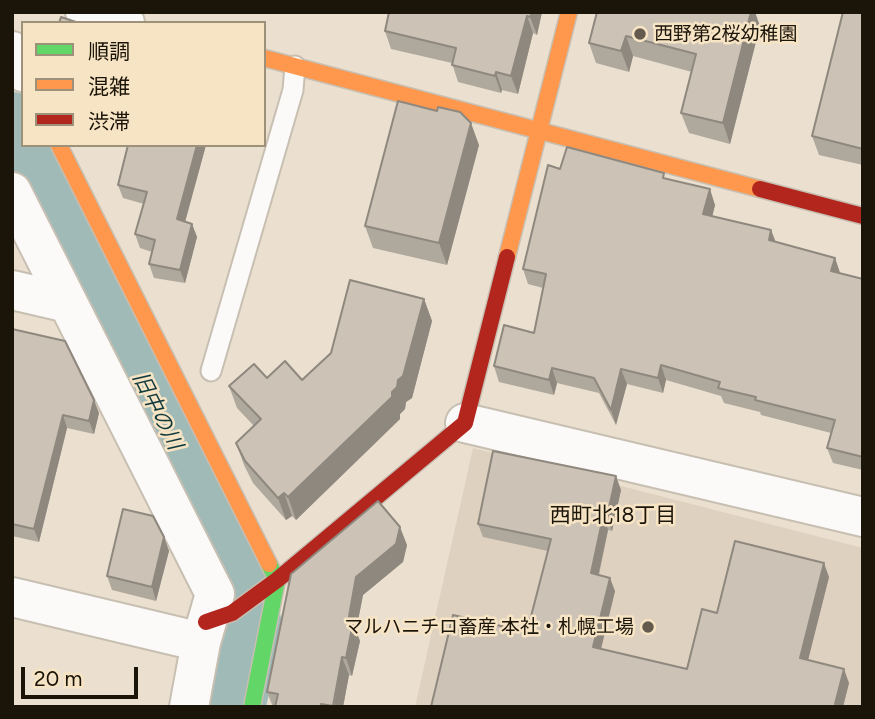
<!DOCTYPE html>
<html>
<head>
<meta charset="utf-8">
<style>
  body { margin:0 }
  #map { position:relative; width:875px; height:719px; overflow:hidden; background:#ebe0cf; font-family:Figtree,"Noto Sans JP",sans-serif }
  canvas { display:block }
  .frame { position:absolute; inset:0; border:14px solid #1b1409; pointer-events:none }
  .legend { position:absolute; left:21px; top:21px; width:245px; height:126px; box-sizing:border-box; background:#f6e4c4; border:2px solid #9e9179; margin:0; padding:9px 12px; list-style:none; font-size:21px; color:#1b1409 }
  .legend li { display:flex; align-items:center; gap:14px; height:35px }
  .legend b { width:35px; border:2px solid #9e9179 }
  .scale { position:absolute; left:21px; top:667px; width:117px; height:32px; box-sizing:border-box; border:4px solid #1b1409; border-top:0; padding-left:9px; font-size:21px; line-height:24px; white-space:nowrap; color:#1b1409; -webkit-text-stroke:5px #f6e4c4; paint-order:stroke }
</style>
</head>
<body>
<div id="map">
<canvas width="875" height="719"></canvas>
<div class="frame"></div>
<ul class="legend">
<li><b style="height:9px;background:#63d668"></b>順調</li>
<li><b style="height:9px;background:#ff974d"></b>混雑</li>
<li><b style="height:9px;background:#b3261e"></b>渋滞</li>
</ul>
<div class="scale">20 m</div>
</div>
<script>
const ctx = document.querySelector('canvas').getContext('2d');
ctx.lineJoin = 'round';
function paint(path, color) {
  ctx.fillStyle = color;
  ctx.fill(path, 'evenodd');
}
function toPath(rows) {
  const path = new Path2D();
  for (const r of rows) {
    path.moveTo(r[0], r[1]);
    for (let i = 2; i < r.length; i += 2) path.lineTo(r[i], r[i + 1]);
  }
  return path;
}
function strokePath(path, color, width, dash) {
  ctx.strokeStyle = color;
  ctx.lineWidth = width;
  ctx.lineCap = dash ? 'butt' : 'round';
  ctx.setLineDash(dash || []);
  ctx.stroke(path);
}
function write(font, color, halo, rows, align = 'center') {
  ctx.font = font + ' Figtree,"Noto Sans JP",sans-serif';
  ctx.lineWidth = 5;
  ctx.setLineDash([]);
  ctx.textBaseline = 'middle';
  ctx.strokeStyle = halo;
  ctx.fillStyle = color;
  for (const [text, x, y, turn = 0] of rows) {
    ctx.save();
    ctx.translate(x, y);
    ctx.rotate((+turn || 0) * Math.PI / 180);
    ctx.textAlign = isNaN(turn) ? turn : align;
    if (halo) ctx.strokeText(text, 0, 0);
    ctx.fillText(text, 0, 0);
    ctx.restore();
  }
}
const industrial = toPath([
  [473,448,863,548,863,707,415,707]
]);
const river = toPath([
  [12,127,87,280,234,561,248,631,230,707]
]);
const lane = toPath([
  [211,371,293,90,295,66]
]);
const street = toPath([
  [85,12,125,23],
  [12,51,23,72],
  [12,192,215,594,201,642,189,707],
  [12,290,68,303],
  [465,423,863,517],
  [12,597,201,642]
]);
const fast = toPath([
  [252,707,277,580,269,564]
]);
const slow = toPath([
  [264,58,760,189],
  [59,145,269,564],
  [507,257,569,12]
]);
const jam = toPath([
  [760,189,863,216],
  [206,622,232,613,277,580,465,423,507,257]
]);
const wall = toPath([
  [542,12,537,35,533,33,518,94,502,90,501,93,458,82,452,63,391,49,385,31],
  [597,12,760,26,730,144,689,133,681,113,692,72,633,56,629,72,596,63,589,43],
  [863,12,863,165,819,155,812,136],
  [206,145,185,222,192,224,197,237,185,283,154,278,149,264,152,252,140,248,135,234,144,204,123,198,118,185],
  [479,145,447,265,373,248,365,226],
  [560,169,667,178,715,205,712,216,776,242,835,258,840,273,863,279,863,470,833,463,827,448,831,433,761,415,760,412,724,403,721,396,666,380,663,393,627,384,616,425,599,393,557,383,554,395,499,382,494,366,534,333,543,288,528,284,523,269],
  [424,299,432,321,412,398,406,402,405,409,400,414,400,419,296,520,292,516,286,520,253,483,244,465,236,443,254,426,237,408,229,386,267,378,302,380],
  [12,329,99,413,94,434,67,428,39,542,12,536],
  [621,490,612,531,608,530,599,575,615,591,601,649,687,669,717,613,829,577,808,660,849,683,843,706,527,632,548,551,483,537,478,524],
  [164,537,169,551,156,601,112,590,107,576],
  [407,545,403,562,363,595,356,631,360,641,352,676,349,675,343,707,273,707,267,692]
]);
const shadedWall = toPath([
  [532,12,542,12,537,35,530,17],
  [751,12,755,12,760,26,730,144,723,123],
  [527,16,533,33,518,94,511,76],
  [626,36,633,56,629,72,621,51],
  [496,72,502,90,501,93,495,76],
  [471,123,479,145,447,265,439,243],
  [197,145,206,145,182,233,177,219],
  [710,189,715,205,709,230,703,214],
  [192,224,197,237,185,283,180,270],
  [771,230,777,245,769,240],
  [835,258,840,273,831,271],
  [424,299,432,321,412,398,406,402,405,409,400,414,400,419,296,520,288,497,392,392,398,380],
  [661,365,666,380,663,393,658,378],
  [552,368,557,383,554,395,549,380],
  [621,369,627,384,616,425,611,410],
  [94,400,99,413,94,434,89,421],
  [63,415,67,428,39,542,34,529],
  [616,476,621,490,612,531,607,517],
  [284,493,292,516,286,520,278,498],
  [603,517,608,530,596,586,591,573],
  [400,527,407,545,403,562,363,595,356,631,360,641,352,676,346,658,348,622,356,577],
  [164,537,169,551,156,601,152,587],
  [824,563,829,577,805,672,800,658],
  [610,578,615,591,598,661,593,647],
  [342,657,349,675,343,707,334,707],
  [844,669,849,683,843,707,835,704]
]);
const building = toPath([
  [389,12,532,12,530,17,527,16,511,76,496,72,495,76,452,65,456,48,385,31,389,12],
  [597,12,751,12,723,123,681,113,696,54,626,36,621,51,589,43,597,12],
  [843,12,863,12,863,149,812,136,843,12],
  [61,17,79,23,59,23,61,17],
  [398,101,437,111,438,107,460,112,471,123,439,243,365,226,398,101],
  [128,145,197,145,177,219,192,224,180,270,149,264,155,240,135,234,147,192,118,185,128,145],
  [567,147,664,173,663,178,710,189,703,214,771,230,769,240,835,258,831,271,863,279,863,457,827,448,835,420,755,400,756,397,718,388,720,382,661,365,658,378,621,369,611,410,594,378,552,368,549,380,494,366,504,325,534,333,546,274,523,269,548,165,560,169,567,147],
  [350,280,424,299,403,376,398,380,397,387,392,392,392,397,288,497,284,493,278,498,245,461,236,443,261,419,229,386,254,364,267,378,285,361,302,380,331,353,350,280],
  [12,329,65,341,94,400,89,421,63,415,34,529,12,524,12,329],
  [493,451,616,476,607,517,603,517,591,573,610,578,593,647,687,669,702,609,717,613,735,541,824,563,800,658,844,669,835,704,848,707,431,707,453,615,527,632,551,539,478,524,493,451],
  [378,501,400,527,396,544,356,577,348,622,353,623,346,658,342,657,333,706,321,704,321,707,275,707,278,694,267,692,291,574,378,501],
  [123,509,153,516,164,537,152,587,107,576,123,509]
]);
const markers = [
  [640,34,7,"#645b4e"],
  [648,627,7,"#645b4e"]
];
const poiNames = [
  ["西野第2桜幼稚園",654,34],
  ["マルハニチロ畜産 本社・札幌工場",634,627,"right"]
];
const waterNames = [
  ["旧中の川",157,411,63]
];
const neighbourhoodNames = [
  ["西町北18丁目",613,516]
];
paint(industrial, '#ded1bf');
strokePath(river, '#a0bab7', 70);
strokePath(lane, '#c7bfb2', 23);
strokePath(street, '#c7bfb2', 42);
strokePath(fast, '#c7bfb2', 19);
strokePath(slow, '#c7bfb2', 19);
strokePath(jam, '#c7bfb2', 19);
strokePath(lane, '#fcfaf8', 19);
strokePath(street, '#fcfaf8', 38);
strokePath(fast, '#63d668', 16);
strokePath(slow, '#ff974d', 16);
strokePath(jam, '#b3261e', 16);
paint(wall, '#afa89d');
paint(shadedWall, '#8f887f');
paint(building, '#ccc3b6');
strokePath(building, '#8f887f', 2);
for (const [x, y, r, color] of markers) {
  const dot = new Path2D();
  dot.arc(x, y, r, 0, 2 * Math.PI);
  ctx.fillStyle = color;
  ctx.fill(dot);
  strokePath(dot, '#f6e4c4', 2.5);
}
write('19px', '#1b1409', '#f6e4c4', poiNames, 'left');
write('italic 21px', '#113a3d', '#f6e4c4', waterNames);
write('21px', '#1b1409', '#f6e4c4', neighbourhoodNames);
</script>
</body>
</html>
